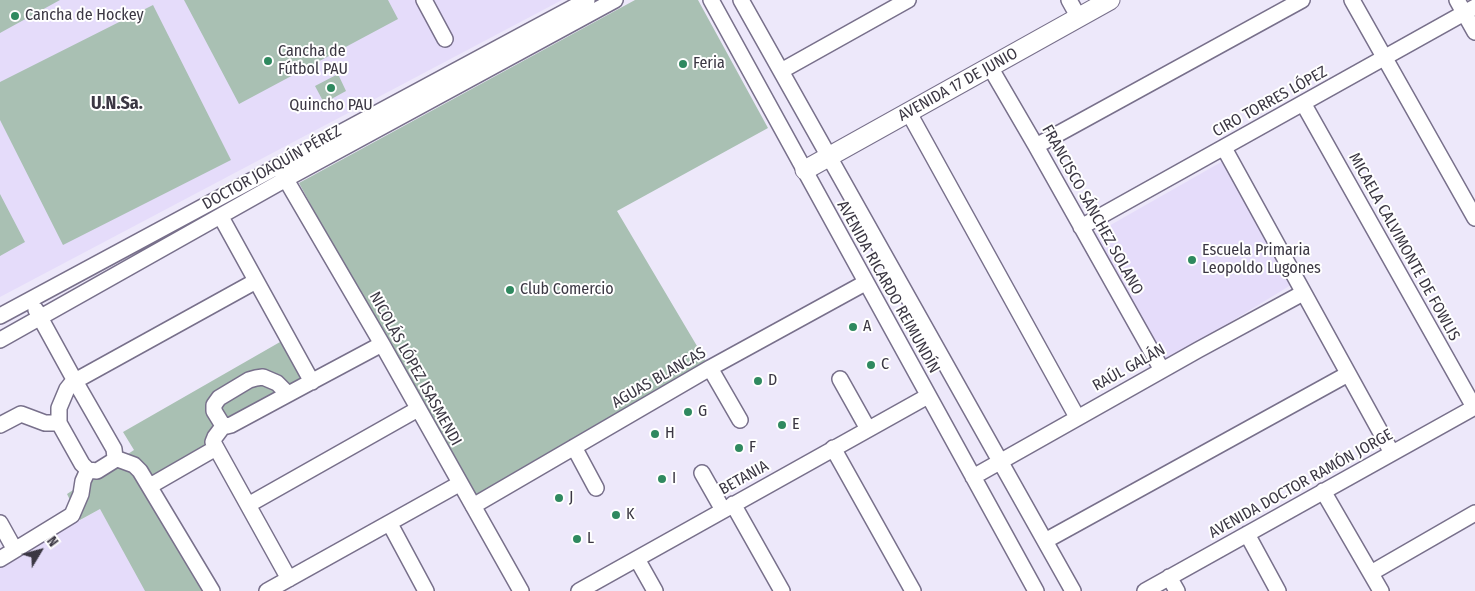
<!DOCTYPE html>
<html>
<head>
<meta charset="utf-8">
<style>
  body { margin:0 }
  #map { position:relative; width:1475px; height:591px; overflow:hidden; background:#ede8fa; font-family:"Fira Sans Condensed",sans-serif }
  canvas { display:block }
  .north { position:absolute; left:15px; top:526px; width:50px; height:50px; -webkit-text-stroke:4px #fff; paint-order:stroke; rotate:53deg; font-size:14px; font-weight:700; line-height:20px; text-align:center; color:#3b3743 }
  .north::after { content:''; display:block; margin:auto; width:18px; height:22px; background:#3b3743; clip-path:polygon(50% 0,100% 100%,50% 72%,0 100%) }
</style>
</head>
<body>
<div id="map">
<canvas width="1475" height="591"></canvas>
<div class="north">N</div>
</div>
<script>
const ctx = document.querySelector('canvas').getContext('2d');
ctx.lineJoin = 'round';
function paint(path, color) {
  ctx.fillStyle = color;
  ctx.fill(path, 'evenodd');
}
function toPath(rows) {
  const path = new Path2D();
  for (const r of rows) {
    path.moveTo(r[0], r[1]);
    for (let i = 2; i < r.length; i += 2) path.lineTo(r[i], r[i + 1]);
  }
  return path;
}
function strokePath(path, color, width, dash) {
  ctx.strokeStyle = color;
  ctx.lineWidth = width;
  ctx.lineCap = dash ? 'butt' : 'round';
  ctx.setLineDash(dash || []);
  ctx.stroke(path);
}
function write(font, color, halo, rows, align = 'center') {
  ctx.font = font + ' "Fira Sans Condensed",sans-serif';
  ctx.lineWidth = 4;
  ctx.setLineDash([]);
  ctx.textBaseline = 'middle';
  ctx.strokeStyle = halo;
  ctx.fillStyle = color;
  for (const [text, x, y, turn = 0] of rows) {
    ctx.save();
    ctx.translate(x, y);
    ctx.rotate((+turn || 0) * Math.PI / 180);
    ctx.textAlign = isNaN(turn) ? turn : align;
    if (halo) ctx.strokeText(text, 0, 0);
    ctx.fillText(text, 0, 0);
    ctx.restore();
  }
}
const built = toPath([
  [0,0,562,0,0,297],
  [1223,161,1291,285,1163,363,1093,235],
  [100,509,147,591,0,591,0,566]
]);
const green = toPath([
  [0,0,60,0,0,33],
  [184,0,388,0,398,19,239,104],
  [635,0,698,0,768,128,617,211,710,368,473,506,299,183],
  [153,5,231,160,63,245,0,120,0,82],
  [338,74,346,91,324,103,315,86],
  [0,194,25,242,0,256],
  [287,338,309,383,154,480,220,591,145,591,100,509,80,520,67,494,134,450,123,432]
]);
const minor = toPath([
  [424,0,445,39],
  [711,0,1036,591],
  [741,0,1073,591],
  [1069,0,1079,18],
  [1352,0,1475,218],
  [1457,0,1475,32],
  [990,67,1036,146,1162,370],
  [781,71,908,0],
  [1303,103,1474,407],
  [909,113,1077,417],
  [1036,146,1302,0],
  [1224,148,1392,453],
  [281,171,382,344,521,591],
  [221,217,312,382],
  [1081,227,1475,7],
  [36,310,75,381,114,449,115,458,113,461,97,471,88,470,82,464,59,423,59,408,67,389,71,384,75,381,256,281],
  [0,316,587,0],
  [0,340,286,179,615,0],
  [710,368,740,420],
  [840,379,868,429],
  [288,394,277,383,263,377,256,378,249,380,219,398,214,405,214,411,222,424,227,426,231,425,309,383,382,344],
  [0,425,21,414,45,423,59,423],
  [224,425,215,437,213,442,289,579],
  [574,447,596,488],
  [833,448,913,591],
  [115,458,134,465,140,471,212,591],
  [702,473,723,510],
  [973,477,1198,350,1303,293],
  [150,486,216,448],
  [1323,491,1381,591],
  [733,504,782,591],
  [248,505,418,409],
  [473,506,710,368,865,283],
  [0,523,15,550],
  [390,524,426,591],
  [1247,534,1278,591],
  [1045,541,1348,374],
  [0,559,72,515,81,494,83,481,88,470],
  [637,559,655,591],
  [1371,573,1475,513],
  [1169,577,1177,591],
  [267,591,459,484],
  [579,591,928,396],
  [1145,591,1475,407]
]);
const major = toPath([
  [805,170,1110,0]
]);
const markers = [
  [15,16,5,"#2f895f"],
  [268,61,5,"#2f895f"],
  [683,64,5,"#2f895f"],
  [331,88,5,"#2f895f"],
  [1192,260,5,"#2f895f"],
  [510,290,5,"#2f895f"],
  [853,327,5,"#2f895f"],
  [871,365,5,"#2f895f"],
  [758,381,5,"#2f895f"],
  [688,412,5,"#2f895f"],
  [782,425,5,"#2f895f"],
  [655,434,5,"#2f895f"],
  [739,448,5,"#2f895f"],
  [662,479,5,"#2f895f"],
  [559,498,5,"#2f895f"],
  [616,515,5,"#2f895f"],
  [577,539,5,"#2f895f"]
];
const poiNames = [
  ["Cancha de Hockey",25,16],
  ["Cancha de",278,52],
  ["Fútbol PAU",278,70],
  ["Feria",693,64],
  ["Quincho PAU",331,106,"center"],
  ["Escuela Primaria",1202,251],
  ["Leopoldo Lugones",1202,269],
  ["Club Comercio",520,290],
  ["A",863,327],
  ["C",881,365],
  ["D",768,381],
  ["G",698,412],
  ["E",792,425],
  ["H",665,434],
  ["F",749,448],
  ["I",672,479],
  ["J",569,498],
  ["K",626,515],
  ["L",587,539]
];
const streetNames = [
  ["AVENIDA 17 DE JUNIO",958,85,-29],
  ["CIRO TORRES LÓPEZ",1270,102,-29],
  ["DOCTOR JOAQUÍN PÉREZ",272,168,-29],
  ["FRANCISCO SÁNCHEZ SOLANO",1092,210,61],
  ["MICAELA CALVIMONTE DE FOWLIS",1404,247,61],
  ["AVENIDA RICARDO REIMUNDÍN",888,287,61],
  ["RAÚL GALÁN",1129,368,-29],
  ["NICOLÁS LÓPEZ ISASMENDI",415,369,61],
  ["AGUAS BLANCAS",659,378,-30],
  ["BETANIA",744,478,-29],
  ["AVENIDA DOCTOR RAMÓN JORGE",1301,484,-29]
];
const neighbourhoodNames = [
  ["U.N.Sa.",117,104]
];
paint(built, '#e5dcfa');
paint(green, '#a9c0b3');
strokePath(minor, '#78708b', 18);
strokePath(major, '#78708b', 21);
strokePath(minor, '#fff', 15);
strokePath(major, '#fff', 19);
for (const [x, y, r, color] of markers) {
  const dot = new Path2D();
  dot.arc(x, y, r, 0, 2 * Math.PI);
  ctx.fillStyle = color;
  ctx.fill(dot);
  strokePath(dot, '#fff', 2);
}
write('16px', '#3b3743', '#fff', poiNames, 'left');
write('16px', '#3b3743', '#fff', streetNames);
write('bold 18px', '#3b3743', '#fff', neighbourhoodNames);
</script>
</body>
</html>
